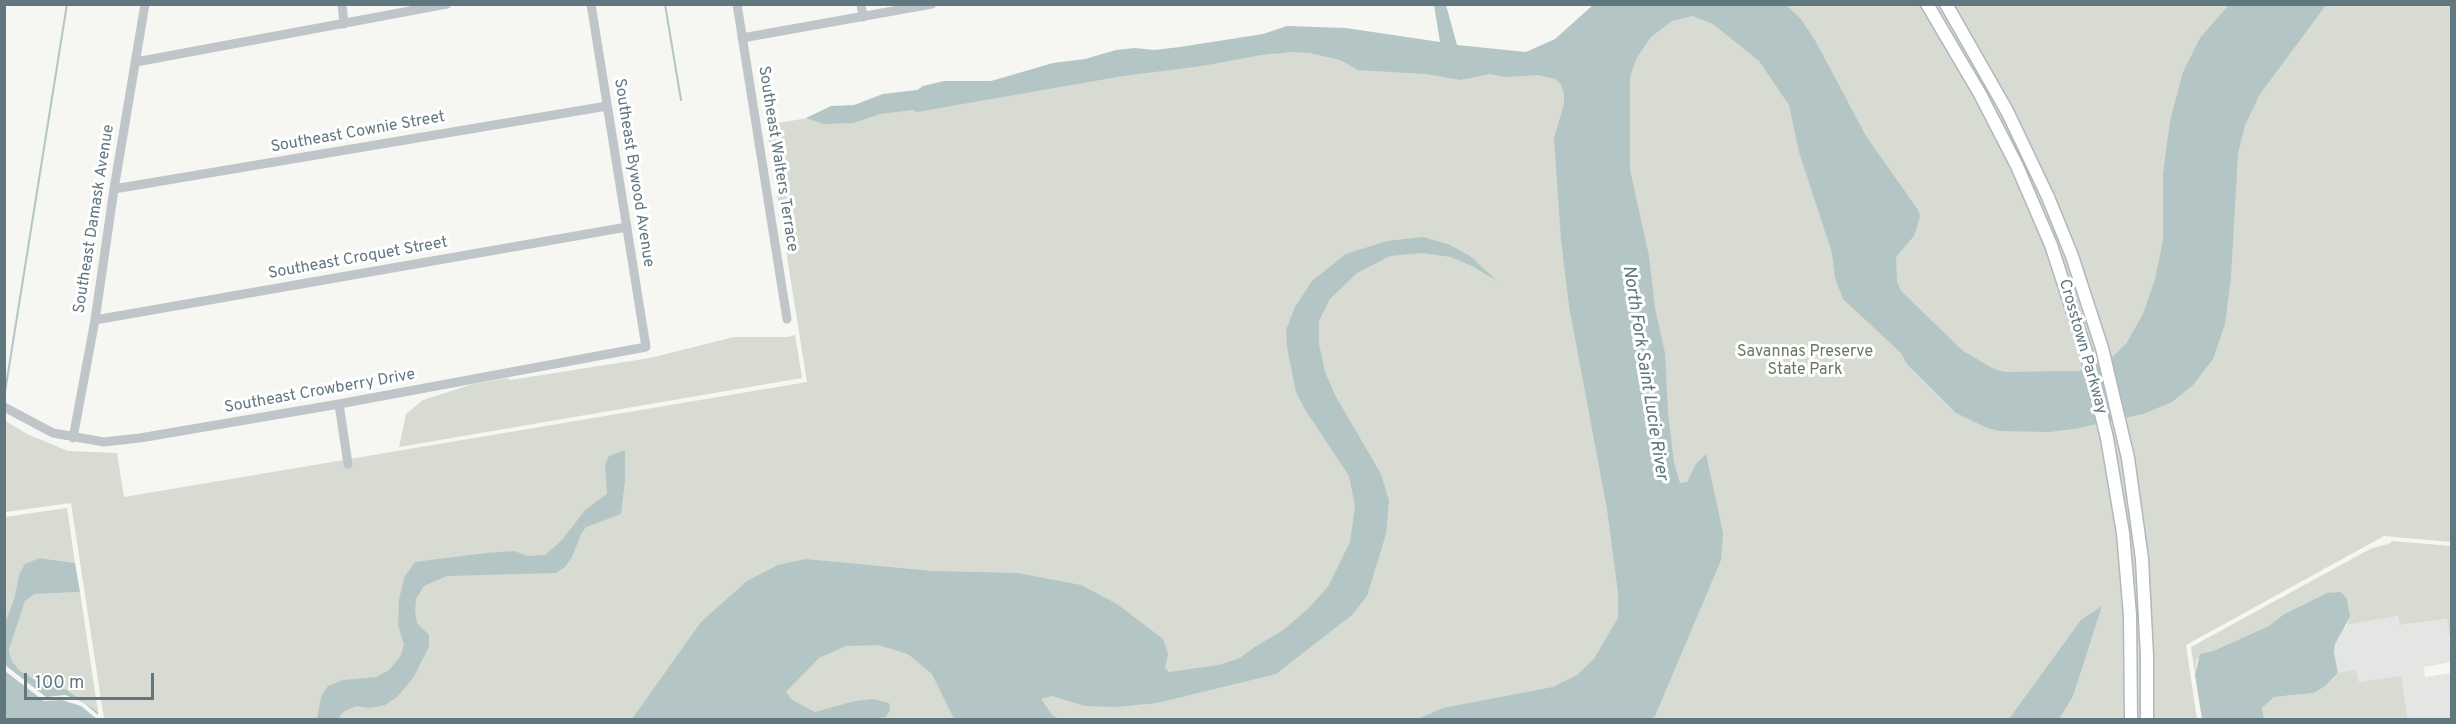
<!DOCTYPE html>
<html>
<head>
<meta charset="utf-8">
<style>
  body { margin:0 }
  #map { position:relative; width:2456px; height:724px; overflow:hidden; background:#f6f6f3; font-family:Overpass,sans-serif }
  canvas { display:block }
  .frame { position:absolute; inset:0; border:6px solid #60777f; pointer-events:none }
  .scale { position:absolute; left:24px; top:673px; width:130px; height:27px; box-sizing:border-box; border:3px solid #60777f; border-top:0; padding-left:8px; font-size:18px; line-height:21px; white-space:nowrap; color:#60777f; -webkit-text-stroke:4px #fff; paint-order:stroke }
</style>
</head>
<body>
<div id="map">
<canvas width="2456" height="724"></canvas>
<div class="frame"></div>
<div class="scale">100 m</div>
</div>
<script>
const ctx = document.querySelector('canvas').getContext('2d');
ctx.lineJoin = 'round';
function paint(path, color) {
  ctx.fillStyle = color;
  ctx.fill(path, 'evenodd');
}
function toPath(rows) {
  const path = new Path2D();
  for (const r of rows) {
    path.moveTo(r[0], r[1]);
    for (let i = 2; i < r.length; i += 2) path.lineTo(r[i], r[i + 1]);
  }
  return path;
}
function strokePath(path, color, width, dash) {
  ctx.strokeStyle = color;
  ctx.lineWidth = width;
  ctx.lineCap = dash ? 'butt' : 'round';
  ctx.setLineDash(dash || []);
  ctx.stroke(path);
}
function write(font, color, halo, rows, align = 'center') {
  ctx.font = font + ' Overpass,sans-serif';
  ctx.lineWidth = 6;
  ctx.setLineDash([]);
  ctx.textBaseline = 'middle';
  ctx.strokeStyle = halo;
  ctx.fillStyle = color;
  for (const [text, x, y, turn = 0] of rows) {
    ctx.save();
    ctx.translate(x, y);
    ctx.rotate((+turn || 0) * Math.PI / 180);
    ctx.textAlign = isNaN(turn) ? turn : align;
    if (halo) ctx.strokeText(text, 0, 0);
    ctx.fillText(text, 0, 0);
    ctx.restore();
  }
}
const built = toPath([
  [2399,616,2401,625,2448,619,2451,662,2424,667,2425,677,2451,673,2451,719,2408,719,2401,677,2359,682,2356,671,2338,673,2334,652,2335,644,2338,635,2347,625]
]);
const green = toPath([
  [1643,5,2451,5,2451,542,2384,536,2186,645,2197,719,104,719,71,503,5,512,4,420,27,434,68,451,117,453,124,497,807,382,766,125,1243,45,1579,69],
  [795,335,802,378,399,447,406,414,423,400,473,384,508,378,510,380,650,358,734,337,787,337],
  [67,508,75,563,40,558,19,575,14,599,5,623,5,517],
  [2391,541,2451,546,2451,647,2447,619,2400,625,2398,616,2347,625,2350,617,2327,593,2284,614,2270,626,2213,651,2205,653,2197,660,2195,675,2191,647,2370,549,2391,543],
  [80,592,98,712,67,690,34,679,20,671,12,661,9,650,25,601,35,594],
  [2356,670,2359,682,2401,676,2408,719,2264,719,2262,708,2274,697,2314,693,2334,678,2338,673]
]);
const water = toPath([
  [1434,5,1446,5,1457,45,1526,52,1555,39,1593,5,1786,5,1801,19,1816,42,1866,136,1918,210,1920,217,1914,236,1896,257,1897,281,1901,291,1963,351,1994,369,2005,372,2078,371,2106,363,2126,344,2143,314,2155,279,2163,240,2163,174,2170,121,2183,72,2200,38,2229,5,2326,5,2260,94,2245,125,2238,153,2231,277,2225,324,2213,359,2193,385,2172,402,2143,414,2074,429,2049,432,1998,431,1985,427,1956,413,1907,364,1901,353,1843,299,1835,278,1832,253,1799,152,1789,105,1759,61,1713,24,1692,16,1672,21,1651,37,1636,59,1630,77,1630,170,1649,256,1655,308,1665,353,1668,412,1674,463,1680,483,1687,482,1696,464,1706,454,1723,533,1721,560,1655,716,1651,719,1418,719,1443,708,1553,687,1577,675,1594,659,1618,618,1618,593,1607,509,1569,306,1561,239,1554,138,1564,104,1564,94,1561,84,1555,79,1538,75,1505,77,1490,74,1460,80,1426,74,1358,70,1340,60,1310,53,1292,52,1261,55,1202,66,1123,76,917,112,913,110,880,114,853,123,824,124,806,118,831,106,854,105,883,94,917,90,923,86,944,81,991,81,1053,63,1085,59,1116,50,1135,48,1154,50,1180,47,1263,34,1287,26,1346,28,1440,42],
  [1423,237,1450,245,1470,256,1497,281,1472,266,1451,257,1422,253,1390,256,1357,273,1330,299,1319,321,1319,344,1325,372,1335,395,1381,474,1389,501,1386,534,1367,596,1352,615,1276,674,1157,703,1115,707,1085,706,1052,696,1041,699,1053,716,1060,719,954,719,932,674,908,654,878,645,846,646,819,658,786,692,792,700,815,712,855,701,873,699,889,703,890,710,886,717,865,720,632,719,701,622,747,581,778,565,805,559,932,571,1017,573,1081,585,1117,604,1163,639,1168,654,1165,668,1169,672,1219,665,1240,658,1256,646,1282,631,1309,608,1329,585,1350,542,1355,506,1349,476,1306,411,1296,392,1287,347,1286,330,1295,307,1312,281,1346,254,1387,241],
  [625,450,625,480,621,514,586,527,581,534,572,557,565,567,556,573,447,576,424,586,416,599,415,611,417,623,429,635,429,647,413,678,397,697,385,705,369,708,356,706,343,712,338,719,317,719,321,697,328,686,343,680,376,677,389,670,400,657,404,645,398,625,399,600,404,578,415,562,486,553,514,551,528,556,545,555,562,540,586,509,607,494,605,465,609,456],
  [40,558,75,563,80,592,35,594,25,601,9,650,12,661,20,671,34,679,67,690,98,712,98,715,83,702,65,695,46,697,5,665,5,623,14,599,19,575,25,564],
  [2341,592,2347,599,2350,617,2335,644,2334,652,2338,673,2325,686,2314,693,2274,697,2262,708,2264,719,2202,719,2195,675,2200,654,2213,651,2269,626,2284,614,2327,593],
  [2102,606,2073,696,2059,719,2009,719,2081,620],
  [5,671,44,701,62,700,81,706,97,719,5,719]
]);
const stream = toPath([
  [665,4,681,100],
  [5,392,67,4]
]);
const minor = toPath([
  [342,4,344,24],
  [737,4,787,319],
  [861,4,863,17],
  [742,38,932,4],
  [136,62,447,4],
  [114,189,607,106],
  [95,320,627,227],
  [339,404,348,464],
  [4,407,53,433,104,442,140,438,339,404,646,347,591,4],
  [73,438,95,320,114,189,145,4]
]);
const secondary = toPath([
  [1927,4,1980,94,2017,166,2051,245,2086,352,2107,438,2123,533,2130,615,2131,720],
  [1946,4,2007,111,2048,197,2072,256,2102,348,2128,458,2142,559,2147,656,2147,720]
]);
const streetNames = [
  ["Southeast Cownie Street",358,133,-10],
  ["Southeast Walters Terrace",777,159,81],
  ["Southeast Bywood Avenue",633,173,81],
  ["Southeast Damask Avenue",95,219,-81],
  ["Southeast Croquet Street",358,259,-10],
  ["Crosstown Parkway",2082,347,74],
  ["Southeast Crowberry Drive",320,392,-10]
];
const parkNames = [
  ["Savannas Preserve",1805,353],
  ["State Park",1805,371]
];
const waterNames = [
  ["North Fork Saint Lucie River",1644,373,81]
];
paint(built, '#e4e6e4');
paint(green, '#d7dbd2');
paint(water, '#b4c5c6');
strokePath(stream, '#b4c5c6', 2);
strokePath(secondary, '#afb8bb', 15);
strokePath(minor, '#bfc5c8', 9);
strokePath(secondary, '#fff', 12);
write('16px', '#60777f', '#fff', streetNames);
write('16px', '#677760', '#fff', parkNames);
write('italic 18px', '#5b777a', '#fff', waterNames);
</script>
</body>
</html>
